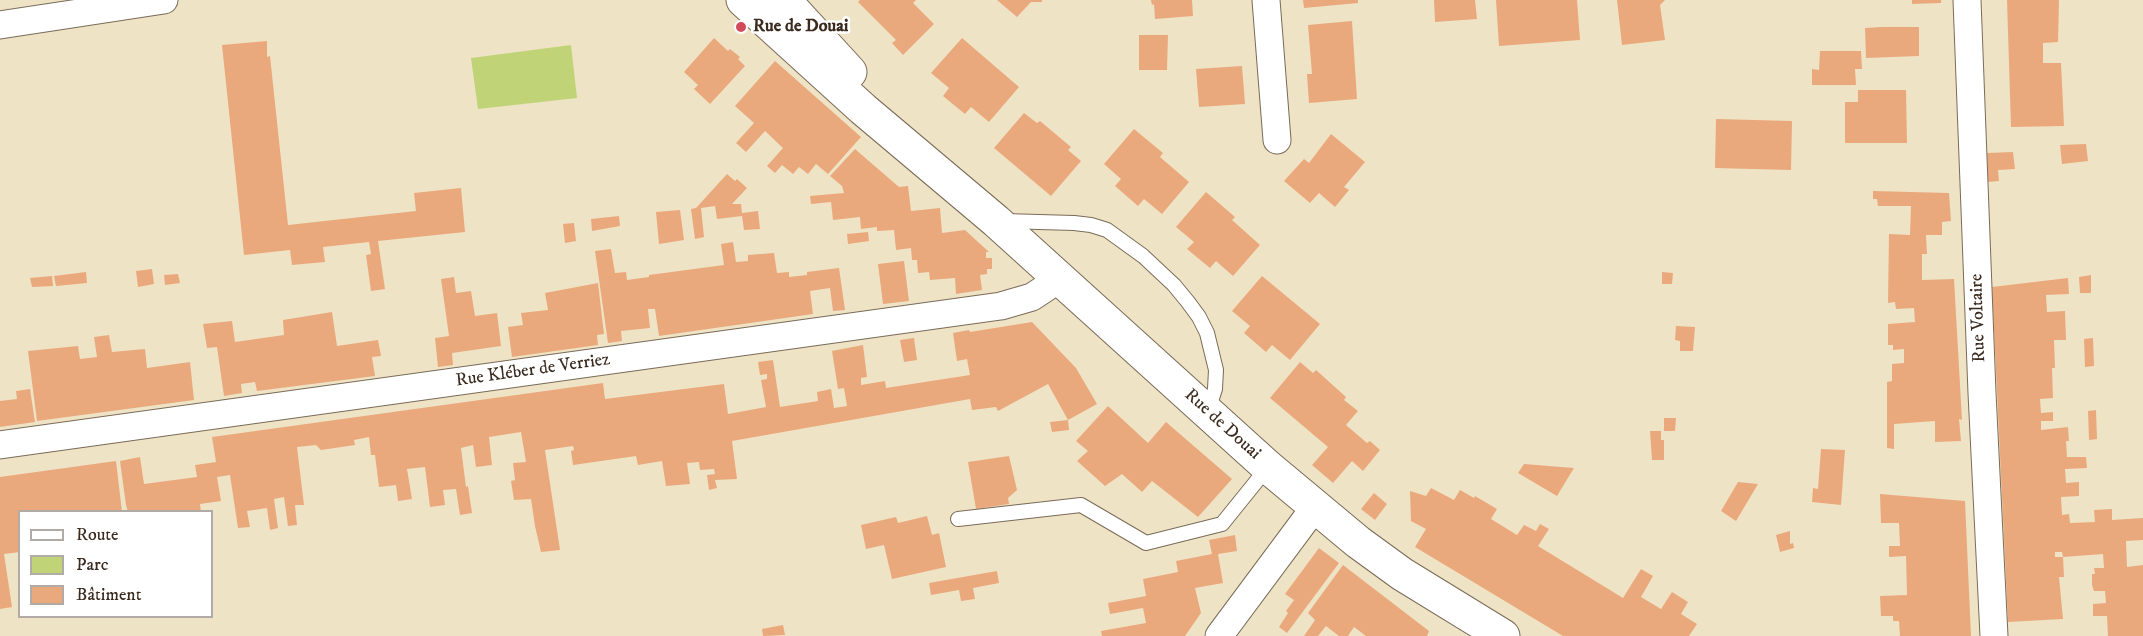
<!DOCTYPE html>
<html>
<head>
<meta charset="utf-8">
<style>
  body { margin:0 }
  #map { position:relative; width:2143px; height:636px; overflow:hidden; background:#efe3c5; font-family:"IM FELL DW Pica",serif }
  canvas { display:block }
  .legend { position:absolute; left:18px; top:510px; width:195px; height:108px; box-sizing:border-box; background:#fff; border:2px solid #b1aaa5; margin:0; padding:8px 10px; list-style:none; font-size:18px; color:#3b2a1e }
  .legend li { display:flex; align-items:center; gap:12px; height:30px }
  .legend b { width:30px; border:2px solid #b1aaa5 }
</style>
</head>
<body>
<div id="map">
<canvas width="2143" height="636"></canvas>
<ul class="legend">
<li><b style="height:8px;background:#fff"></b>Route</li>
<li><b style="height:16px;background:#c0d477"></b>Parc</li>
<li><b style="height:16px;background:#eaa97d"></b>Bâtiment</li>
</ul>
</div>
<script>
const ctx = document.querySelector('canvas').getContext('2d');
ctx.lineJoin = 'round';
function paint(path, color) {
  ctx.fillStyle = color;
  ctx.fill(path, 'evenodd');
}
function toPath(rows) {
  const path = new Path2D();
  for (const r of rows) {
    path.moveTo(r[0], r[1]);
    for (let i = 2; i < r.length; i += 2) path.lineTo(r[i], r[i + 1]);
  }
  return path;
}
function strokePath(path, color, width, dash) {
  ctx.strokeStyle = color;
  ctx.lineWidth = width;
  ctx.lineCap = dash ? 'butt' : 'round';
  ctx.setLineDash(dash || []);
  ctx.stroke(path);
}
function write(font, color, halo, rows, align = 'center') {
  ctx.font = font + ' "IM FELL DW Pica",serif';
  ctx.lineWidth = 5;
  ctx.setLineDash([]);
  ctx.textBaseline = 'middle';
  ctx.strokeStyle = halo;
  ctx.fillStyle = color;
  for (const [text, x, y, turn = 0] of rows) {
    ctx.save();
    ctx.translate(x, y);
    ctx.rotate((+turn || 0) * Math.PI / 180);
    ctx.textAlign = isNaN(turn) ? turn : align;
    if (halo) ctx.strokeText(text, 0, 0);
    ctx.fillText(text, 0, 0);
    ctx.restore();
  }
}
const green = toPath([
  [571,45,577,98,478,109,471,58]
]);
const building = toPath([
  [860,0,916,0,913,3,934,24,903,55,892,43,896,40,858,2],
  [997,0,1042,0,1042,2,1031,2,1017,17],
  [1151,0,1192,0,1193,16,1155,19,1154,4,1152,5],
  [1303,0,1358,0,1358,3,1304,8],
  [1434,0,1475,0,1477,19,1435,22],
  [1496,0,1577,0,1580,40,1499,46],
  [1617,0,1665,0,1660,5,1665,40,1622,45],
  [1912,0,1941,0,1941,3,1912,4],
  [2007,0,2059,0,2058,42,2043,43,2043,63,2061,63,2064,126,2011,127],
  [1352,21,1357,99,1309,103,1307,74,1312,74,1308,25],
  [1881,27,1919,27,1919,56,1866,58,1865,28],
  [1139,35,1168,35,1167,70,1139,70],
  [714,38,728,51,730,49,740,57,738,59,745,66,710,104,694,89,698,85,684,72],
  [962,38,1019,87,989,122,971,107,965,114,943,96,949,88,931,73],
  [267,41,267,57,270,56,288,225,416,211,414,193,461,188,465,232,378,241,385,289,371,291,366,255,371,254,369,242,323,247,325,262,292,265,290,250,244,255,222,45],
  [1820,51,1861,51,1862,69,1855,69,1856,85,1812,85,1812,69,1819,70],
  [775,61,861,137,828,174,816,164,808,174,799,167,793,174,782,165,775,173,767,166,783,148,765,131,746,152,736,143,754,123,735,106],
  [1242,66,1245,104,1199,107,1196,69],
  [1858,90,1906,90,1907,143,1845,143,1845,102,1858,102],
  [1024,113,1037,123,1040,121,1071,147,1068,150,1081,161,1051,196,994,148],
  [1716,119,1792,121,1791,170,1715,168],
  [1134,129,1163,153,1160,157,1189,182,1162,214,1144,199,1138,206,1115,186,1121,179,1104,164],
  [1331,134,1365,162,1344,187,1349,190,1335,207,1319,193,1310,203,1284,181,1304,159,1309,163],
  [2086,144,2088,161,2062,164,2060,145],
  [855,149,899,187,908,186,911,211,940,208,942,233,965,230,989,252,986,252,986,258,992,258,992,269,987,269,987,274,980,275,982,290,956,294,955,278,930,280,929,272,918,273,917,260,912,260,911,248,896,250,894,230,877,231,877,227,861,229,860,217,833,220,831,202,811,204,810,196,844,193,842,186,830,176],
  [2013,152,2015,169,1998,170,1999,181,1988,182,1987,153],
  [727,174,735,181,737,179,747,188,732,204,741,204,742,213,758,211,760,229,744,230,742,216,717,219,715,206,701,208,704,237,695,239,691,209,696,208],
  [1873,191,1949,193,1951,221,1942,222,1942,235,1926,235,1927,254,1922,254,1922,280,1954,279,1962,420,1959,419,1961,441,1935,442,1935,421,1894,424,1894,449,1887,448,1887,382,1892,381,1892,364,1904,363,1904,349,1893,350,1893,345,1888,345,1888,324,1915,322,1914,308,1896,309,1895,302,1888,303,1889,234,1910,235,1911,206,1878,206,1877,199,1873,199],
  [1206,192,1235,217,1232,220,1260,245,1233,276,1216,261,1210,268,1187,249,1194,242,1176,227],
  [680,210,684,240,659,244,656,212],
  [619,216,620,226,592,231,591,219],
  [574,223,576,241,565,243,563,224],
  [868,232,869,241,848,244,847,234],
  [733,242,736,262,748,261,748,255,774,253,777,273,789,272,789,277,807,275,807,272,839,268,845,310,833,311,830,288,810,291,813,314,659,336,655,309,648,309,650,328,621,331,622,341,608,343,595,251,611,249,615,273,626,272,627,280,649,277,649,275,724,265,721,244],
  [904,261,909,301,883,304,878,264],
  [152,269,154,284,138,287,136,271],
  [86,272,87,283,56,286,54,276],
  [1662,272,1673,273,1672,284,1662,284],
  [178,274,180,283,165,285,164,275],
  [2091,275,2091,293,2080,293,2079,277],
  [52,276,53,286,32,287,30,278],
  [1262,276,1320,324,1290,360,1272,345,1266,352,1244,333,1250,326,1232,311],
  [454,277,456,293,471,291,475,316,497,313,501,346,452,353,453,365,438,367,435,338,449,336,441,279],
  [2068,278,2069,294,2046,295,2047,312,2065,311,2066,340,2054,340,2055,368,2052,368,2053,398,2040,399,2041,413,2053,412,2053,421,2041,421,2041,430,2068,427,2069,441,2066,441,2067,457,2086,457,2087,468,2065,469,2066,483,2079,482,2079,496,2061,497,2062,515,2069,514,2070,523,2095,522,2094,510,2112,509,2112,520,2143,518,2143,540,2126,541,2127,567,2143,565,2143,636,2108,636,2107,616,2093,616,2093,604,2106,603,2105,591,2094,591,2092,585,2092,574,2095,574,2094,568,2104,568,2103,554,2063,557,2062,552,2055,552,2055,557,2063,557,2064,577,2059,577,2063,619,2008,622,1992,287],
  [598,283,604,334,597,335,598,345,512,357,508,327,523,325,521,313,548,310,545,293],
  [332,312,337,346,378,340,381,356,372,357,375,376,257,391,255,382,241,384,242,393,224,396,217,347,207,348,203,324,232,321,235,342,284,335,283,320],
  [1032,322,1076,368,1097,404,1068,420,1048,384,998,411,996,407,972,410,970,399,732,441,737,479,715,480,717,488,709,490,707,475,715,474,714,469,700,470,699,462,687,463,690,484,666,486,662,461,638,465,636,456,573,465,571,451,574,450,573,446,545,450,560,550,541,552,535,526,531,499,514,500,511,481,515,480,513,463,526,462,521,432,489,437,492,465,476,467,473,445,461,448,466,487,468,486,472,513,460,515,456,489,443,490,445,505,430,507,425,467,407,469,412,499,398,501,396,485,379,487,375,455,371,455,369,437,354,440,355,445,321,450,316,445,297,447,304,505,295,505,297,525,288,526,284,497,274,499,278,528,270,530,267,508,247,511,250,527,238,528,230,475,217,477,221,501,200,504,201,512,128,512,126,505,120,461,140,457,144,484,197,477,195,465,216,462,212,437,603,383,605,399,724,384,728,414,766,407,761,380,767,379,767,374,760,375,758,362,773,360,780,407,818,401,817,392,831,389,834,408,847,406,844,388,838,389,832,351,863,345,867,377,861,378,861,385,885,381,886,388,970,375,967,359,957,361,953,333,969,330,970,332],
  [1676,326,1695,327,1693,351,1680,351,1680,341,1675,340],
  [109,335,112,352,145,349,147,368,190,362,194,400,37,421,28,351,78,346,80,359,97,357,94,337],
  [914,338,917,360,904,362,900,340],
  [2093,338,2094,366,2085,367,2084,339],
  [1300,362,1313,373,1316,370,1346,397,1344,400,1358,411,1346,425,1367,443,1370,441,1380,450,1363,471,1352,461,1333,483,1312,465,1328,447,1270,398],
  [30,389,35,422,0,427,0,401,17,399,16,391],
  [1108,406,1148,443,1166,422,1232,479,1198,517,1152,481,1142,492,1122,474,1105,486,1077,461,1088,451,1076,441],
  [2096,410,2097,439,2089,440,2088,411],
  [1664,418,1676,418,1675,431,1664,431],
  [1068,420,1069,430,1052,432,1050,422],
  [1650,431,1661,431,1661,440,1664,440,1664,460,1652,460],
  [1821,449,1845,450,1841,505,1812,502,1813,488,1818,489],
  [1009,456,1017,490,1008,498,1009,504,976,509,968,462],
  [116,461,122,512,20,512,20,552,4,554,12,607,0,609,0,477],
  [1524,464,1574,468,1557,496,1518,473],
  [1738,482,1758,484,1736,521,1721,511],
  [1431,488,1454,500,1460,490,1474,498,1475,496,1497,509,1491,519,1517,535,1524,525,1536,531,1540,524,1549,529,1538,546,1623,598,1641,569,1653,576,1641,597,1661,609,1672,592,1688,602,1681,614,1697,624,1689,636,1563,636,1415,547,1426,529,1411,521,1410,491,1426,496],
  [1374,493,1387,504,1375,520,1361,509],
  [1880,494,1965,501,1971,636,1900,636,1899,621,1893,621,1893,616,1881,616,1880,596,1907,595,1906,556,1889,557,1889,546,1900,546,1899,523,1881,523],
  [927,516,932,535,939,533,946,567,892,579,884,545,866,549,861,525,896,517,898,523],
  [1790,531,1790,544,1793,543,1794,548,1780,552,1776,535],
  [1235,535,1237,551,1218,554,1223,583,1195,588,1201,613,1185,636,1102,636,1101,631,1146,623,1143,608,1110,614,1108,603,1146,596,1143,579,1178,572,1176,561,1212,554,1209,540],
  [1319,548,1339,563,1287,633,1279,627,1288,613,1286,611,1294,600,1285,594],
  [1343,565,1429,631,1427,636,1366,636,1354,627,1348,636,1339,636,1326,626,1318,636,1304,636,1315,620,1308,613],
  [997,571,999,583,973,588,975,599,961,601,959,590,931,595,929,583],
  [783,625,785,635,763,636,762,629]
]);
const service = toPath([
  [1004,221,1074,223,1091,225,1107,230,1143,256,1174,285,1188,302,1199,317,1207,333,1216,370,1215,389,1208,411],
  [958,519,1081,505,1146,543,1222,524,1268,467]
]);
const minor = toPath([
  [1266,0,1277,140],
  [1967,0,1982,393,1994,636],
  [0,25,164,0],
  [0,445,1001,306,1032,297,1059,279],
  [1219,636,1315,507]
]);
const tertiary = toPath([
  [743,0,863,109,996,221,1268,467,1358,542,1402,574,1503,636],
  [784,0,850,72]
]);
const markers = [
  [741,27,6,"#d1495b"]
];
const poiNames = [
  ["Rue de Douai",753,27]
];
const streetNames = [
  ["Rue Voltaire",1979,318,-92],
  ["Rue Kléber de Verriez",533,371,-8],
  ["Rue de Douai",1222,425,42]
];
paint(green, '#c0d477');
paint(building, '#eaa97d');
strokePath(service, '#7a6b58', 16);
strokePath(minor, '#7a6b58', 29);
strokePath(tertiary, '#7a6b58', 35);
strokePath(service, '#fff', 14);
strokePath(minor, '#fff', 27);
strokePath(tertiary, '#fff', 33);
for (const [x, y, r, color] of markers) {
  const dot = new Path2D();
  dot.arc(x, y, r, 0, 2 * Math.PI);
  ctx.fillStyle = color;
  ctx.fill(dot);
  strokePath(dot, '#fff', 2);
}
write('bold 18px', '#3b2a1e', '#fff', poiNames, 'left');
write('18px', '#3b2a1e', '#fff', streetNames);
</script>
</body>
</html>
